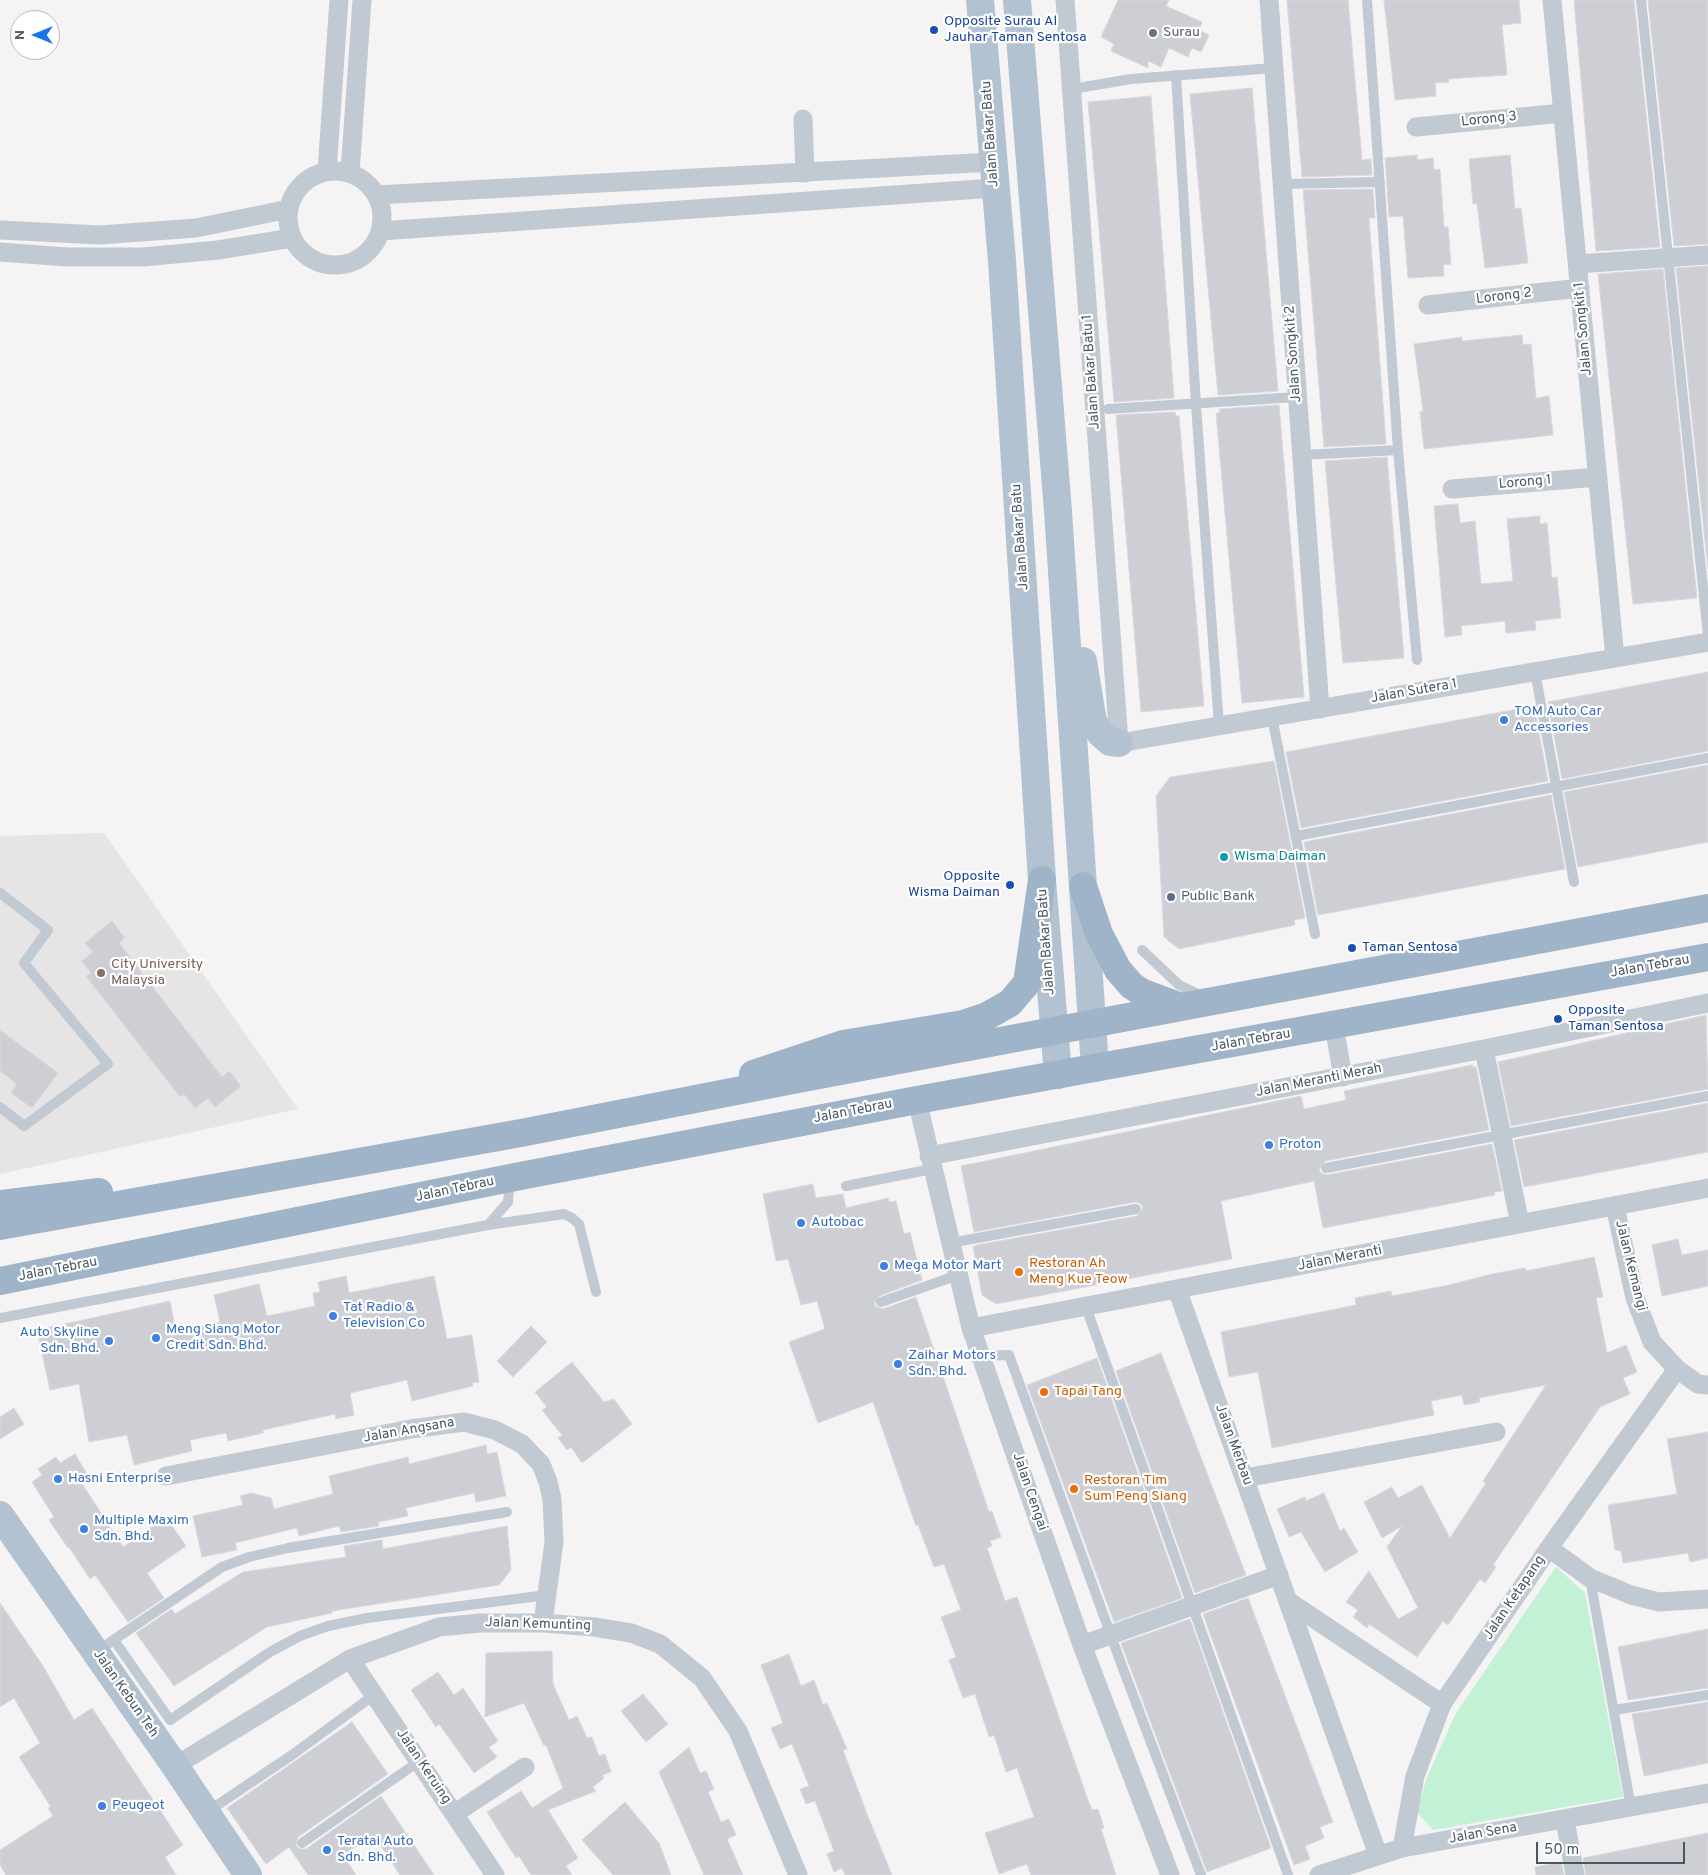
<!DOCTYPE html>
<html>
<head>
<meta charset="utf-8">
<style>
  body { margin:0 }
  #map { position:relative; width:1708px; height:1875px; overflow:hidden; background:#f5f3f3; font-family:Overpass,sans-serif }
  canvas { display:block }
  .north { position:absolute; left:10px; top:10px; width:50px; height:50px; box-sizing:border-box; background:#fff; border:1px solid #b7bbc0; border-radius:50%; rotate:270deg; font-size:14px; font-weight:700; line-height:20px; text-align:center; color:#4a5661 }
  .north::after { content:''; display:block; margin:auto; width:18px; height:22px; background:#1a73e8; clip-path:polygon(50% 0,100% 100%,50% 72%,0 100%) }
  .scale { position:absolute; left:1536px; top:1842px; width:149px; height:22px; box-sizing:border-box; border:2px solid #4a5661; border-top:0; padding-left:6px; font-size:15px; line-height:18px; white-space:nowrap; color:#4a5661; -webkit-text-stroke:4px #fff; paint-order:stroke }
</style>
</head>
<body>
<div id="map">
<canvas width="1708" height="1875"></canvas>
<div class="north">N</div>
<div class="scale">50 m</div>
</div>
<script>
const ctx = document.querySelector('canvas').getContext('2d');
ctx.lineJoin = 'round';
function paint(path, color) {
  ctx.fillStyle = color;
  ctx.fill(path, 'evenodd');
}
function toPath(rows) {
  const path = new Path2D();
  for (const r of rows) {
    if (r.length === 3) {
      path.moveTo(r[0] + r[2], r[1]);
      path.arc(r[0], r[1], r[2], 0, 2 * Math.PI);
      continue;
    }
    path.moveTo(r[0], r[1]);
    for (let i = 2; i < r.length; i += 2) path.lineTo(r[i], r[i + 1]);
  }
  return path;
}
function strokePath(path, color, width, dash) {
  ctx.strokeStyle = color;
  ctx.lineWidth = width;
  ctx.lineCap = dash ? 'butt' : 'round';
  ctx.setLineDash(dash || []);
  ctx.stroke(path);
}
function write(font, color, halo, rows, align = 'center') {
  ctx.font = font + ' Overpass,sans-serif';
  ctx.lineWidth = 4.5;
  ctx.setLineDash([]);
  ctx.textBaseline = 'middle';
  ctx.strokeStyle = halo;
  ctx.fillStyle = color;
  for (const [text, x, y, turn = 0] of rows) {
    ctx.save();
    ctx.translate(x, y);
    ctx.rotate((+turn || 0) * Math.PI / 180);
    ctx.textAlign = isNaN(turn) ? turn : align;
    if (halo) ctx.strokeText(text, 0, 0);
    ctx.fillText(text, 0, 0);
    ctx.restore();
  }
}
const education = toPath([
  [104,833,298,1109,0,1174,0,836]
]);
const green = toPath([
  [1556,1567,1585,1593,1623,1797,1433,1830,1417,1812,1427,1777,1456,1713]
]);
const building = toPath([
  [1118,0,1169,0,1166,6,1202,22,1199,30,1209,35,1201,52,1192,48,1188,57,1169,48,1161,67,1148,61,1148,68,1111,51,1114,44,1101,37,1118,0],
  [1287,0,1348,0,1362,160,1371,159,1372,175,1302,177,1287,0],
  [1384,0,1519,0,1521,23,1502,25,1507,75,1448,79,1449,82,1435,83,1436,96,1395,100,1384,0],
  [1574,0,1634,0,1660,247,1596,251,1574,0],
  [1648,0,1708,0,1708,244,1674,246,1648,0],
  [1252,88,1278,391,1218,395,1190,94,1252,88],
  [1151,96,1174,398,1114,402,1088,102,1151,96],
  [1417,155,1417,160,1433,158,1434,170,1440,169,1444,227,1448,227,1451,264,1443,265,1444,276,1408,278,1403,216,1389,217,1385,158,1417,155],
  [1510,155,1515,209,1521,208,1528,263,1485,268,1477,204,1473,204,1469,159,1510,155],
  [1373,189,1375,218,1369,218,1386,444,1324,447,1303,190,1373,189],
  [1708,266,1708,569,1676,268,1708,266],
  [1663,269,1697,598,1633,604,1598,274,1663,269],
  [1522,335,1523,345,1531,344,1536,398,1549,396,1553,435,1424,449,1420,412,1423,411,1414,344,1462,337,1462,341,1522,335],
  [1279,405,1304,697,1242,703,1216,413,1220,413,1219,409,1279,405],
  [1175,412,1176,416,1179,416,1204,706,1141,712,1116,415,1175,412],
  [1387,457,1404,658,1343,663,1325,461,1387,457],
  [1458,504,1460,523,1475,521,1481,584,1513,581,1507,519,1540,516,1540,524,1547,523,1552,578,1557,577,1561,618,1535,621,1536,630,1506,633,1505,621,1461,626,1462,635,1445,637,1434,506,1458,504],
  [1708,672,1708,751,1562,779,1548,702,1708,672],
  [1534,706,1548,781,1301,828,1286,752,1534,706],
  [1274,761,1305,918,1294,920,1295,925,1179,949,1164,937,1156,796,1170,777,1274,761],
  [1708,765,1708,842,1578,867,1564,792,1708,765],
  [1551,795,1565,869,1318,915,1304,842,1551,795],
  [112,921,125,938,119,943,222,1077,229,1071,241,1086,215,1107,208,1098,195,1108,184,1094,180,1097,86,976,91,973,82,961,93,952,85,943,112,921],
  [1706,1015,1708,1089,1511,1126,1498,1062,1706,1015],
  [0,1030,58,1073,32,1108,11,1093,17,1084,0,1071,0,1030],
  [1472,1065,1473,1067,1476,1067,1489,1130,1325,1161,1319,1169,1321,1173,1327,1175,1492,1144,1502,1191,1494,1192,1495,1195,1323,1228,1314,1181,1221,1201,1232,1259,996,1304,982,1295,973,1247,977,1245,1137,1216,1143,1208,1141,1204,1135,1202,974,1232,961,1166,1301,1096,1304,1109,1346,1100,1344,1091,1472,1065],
  [1708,1103,1708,1152,1524,1187,1514,1140,1708,1103],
  [813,1184,816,1198,843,1194,846,1208,888,1198,889,1202,896,1201,904,1234,910,1232,922,1280,879,1296,874,1304,877,1307,883,1309,916,1297,989,1512,992,1511,1001,1537,990,1541,992,1546,987,1548,1005,1601,1017,1597,1088,1800,1092,1810,1098,1809,1104,1828,1101,1829,1116,1875,1031,1875,1027,1864,999,1874,985,1833,1034,1817,1017,1768,1006,1772,994,1735,989,1737,975,1694,963,1698,949,1660,956,1657,941,1617,961,1610,944,1564,934,1567,918,1525,916,1526,873,1402,818,1423,789,1342,825,1329,817,1301,801,1305,788,1259,776,1261,763,1194,813,1184],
  [1678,1239,1682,1255,1708,1250,1708,1286,1662,1296,1652,1245,1678,1239],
  [1594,1257,1603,1297,1596,1298,1607,1353,1626,1345,1637,1372,1623,1378,1630,1394,1600,1407,1493,1565,1496,1567,1485,1583,1480,1579,1448,1625,1443,1621,1417,1657,1369,1624,1367,1628,1353,1617,1358,1610,1346,1602,1369,1571,1398,1619,1418,1608,1387,1547,1402,1526,1382,1538,1364,1502,1392,1487,1398,1498,1422,1485,1450,1538,1486,1483,1483,1481,1546,1385,1479,1398,1480,1402,1464,1405,1462,1395,1431,1401,1434,1415,1272,1448,1258,1372,1229,1377,1221,1332,1356,1305,1355,1298,1391,1291,1392,1296,1449,1285,1492,1274,1525,1268,1526,1271,1594,1257],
  [346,1276,349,1293,434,1276,447,1339,472,1335,479,1382,472,1383,473,1386,412,1401,407,1380,350,1393,354,1415,336,1419,335,1414,263,1430,263,1433,228,1441,226,1433,190,1440,192,1451,134,1465,127,1435,89,1442,79,1384,50,1390,37,1330,170,1301,176,1332,220,1322,214,1295,259,1284,267,1316,315,1306,313,1293,320,1292,318,1282,346,1276],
  [531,1326,547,1342,513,1377,497,1361,531,1326],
  [1161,1353,1246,1575,1195,1593,1116,1371,1161,1353],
  [1097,1358,1182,1598,1114,1622,1027,1385,1097,1358],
  [572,1362,604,1402,614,1399,632,1424,582,1463,571,1447,567,1450,558,1438,562,1435,542,1410,547,1407,535,1392,572,1362],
  [14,1408,24,1424,0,1439,0,1417,14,1408],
  [1708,1432,1708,1558,1690,1562,1688,1553,1623,1563,1621,1551,1615,1550,1608,1505,1677,1494,1667,1439,1708,1432],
  [486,1445,487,1454,497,1452,506,1496,476,1502,474,1493,406,1508,408,1516,378,1522,379,1526,341,1532,339,1526,299,1536,297,1528,235,1543,237,1550,202,1557,193,1516,243,1505,240,1496,251,1493,271,1498,274,1509,333,1494,329,1476,408,1457,409,1464,486,1445],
  [75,1454,87,1474,79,1479,123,1547,166,1517,186,1546,147,1573,164,1598,128,1622,95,1575,90,1579,69,1547,68,1548,49,1520,54,1517,32,1482,42,1475,38,1469,56,1457,60,1463,75,1454],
  [1324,1493,1340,1531,1344,1528,1358,1552,1325,1572,1301,1532,1289,1537,1277,1509,1305,1497,1306,1501,1324,1493],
  [507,1526,511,1570,499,1585,332,1611,332,1613,267,1627,174,1686,136,1633,172,1609,175,1614,243,1572,346,1557,344,1546,382,1540,383,1549,507,1526],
  [1248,1598,1333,1822,1320,1827,1324,1838,1305,1846,1310,1859,1294,1865,1203,1614,1248,1598],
  [0,1603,43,1666,74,1720,92,1708,183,1845,165,1857,176,1875,6,1875,0,1865,0,1850,53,1816,48,1808,51,1807,19,1757,40,1743,14,1698,0,1707,0,1603],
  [1190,1619,1271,1848,1207,1872,1121,1643,1190,1619],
  [1708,1629,1708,1688,1628,1700,1618,1647,1708,1629],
  [552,1651,553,1684,569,1720,577,1716,587,1738,592,1737,599,1756,605,1754,611,1772,602,1775,604,1778,593,1787,596,1791,548,1810,578,1858,566,1866,572,1875,531,1875,519,1856,516,1858,487,1812,521,1791,532,1808,563,1788,546,1745,544,1746,524,1703,485,1717,486,1653,552,1651],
  [789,1654,801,1686,814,1680,823,1705,827,1703,847,1749,843,1750,867,1814,892,1875,845,1875,842,1868,834,1872,827,1854,834,1851,815,1801,806,1804,800,1789,809,1786,792,1744,780,1749,771,1728,783,1723,761,1665,789,1654],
  [438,1672,454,1695,463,1688,498,1741,489,1747,497,1757,474,1773,439,1724,436,1727,411,1690,438,1672],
  [643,1694,668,1724,646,1742,621,1711,643,1694],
  [1708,1702,1708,1763,1644,1776,1632,1714,1708,1702],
  [352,1722,388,1774,298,1837,296,1846,300,1849,306,1849,381,1796,434,1875,400,1875,374,1835,343,1855,356,1875,308,1875,289,1847,266,1864,227,1808,352,1722],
  [689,1747,700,1773,706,1771,714,1789,708,1792,721,1822,729,1819,736,1835,727,1839,743,1875,704,1875,659,1772,689,1747],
  [625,1802,659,1843,671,1875,613,1875,582,1840,625,1802],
  [1708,1833,1708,1875,1586,1875,1583,1858,1708,1833],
  [1561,1862,1564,1875,1536,1875,1535,1867,1561,1862]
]);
const service = toPath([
  [1367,0,1398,450,1417,660],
  [1641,0,1708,635],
  [1176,75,1196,405,1219,726],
  [1072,89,1131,79,1274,68],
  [1282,184,1380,182],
  [1108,409,1297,397],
  [1302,455,1398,450],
  [1535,672,1574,882],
  [1272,717,1315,934],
  [1296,836,1708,758],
  [0,893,48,930,24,963,108,1064,24,1126,0,1107],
  [1142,950,1179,985,1202,996],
  [1326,1168,1708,1096],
  [846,1186,932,1169],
  [488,1225,564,1214,572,1218,579,1224,596,1292],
  [950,1243,1136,1209],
  [881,1302,958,1275],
  [1086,1307,1288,1875],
  [0,1318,488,1225,508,1202,510,1179],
  [981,1356,1009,1355,1122,1666,1201,1875],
  [1590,1578,1631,1808],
  [114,1640,170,1720,270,1652,300,1636,328,1626,367,1618,547,1595],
  [109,1643,222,1567,249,1557,288,1548,507,1512],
  [1614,1710,1708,1695],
  [207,1812,292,1755,374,1695],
  [302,1843,418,1762]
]);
const minor = toPath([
  [1065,0,1119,743,1708,642],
  [1269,0,1320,709],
  [1552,0,1615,658],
  [803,119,805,173],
  [1416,127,1563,113],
  [327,171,339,0],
  [335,218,47],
  [350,173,362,0],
  [376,195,993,162],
  [0,230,100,235,196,228,289,209],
  [380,231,995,188],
  [0,252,67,257,143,257,218,250,292,238],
  [1578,264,1708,255],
  [1428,305,1580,288],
  [1452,489,1598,477],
  [1334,1026,1343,1077],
  [1484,1049,1520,1224],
  [917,1100,971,1328,1082,1645,1170,1875],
  [929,1156,1484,1049,1708,1003],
  [1615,1206,1635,1298,1652,1342,1677,1369,1698,1384,1708,1385],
  [1177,1289,1378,1855],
  [971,1328,1708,1188],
  [166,1476,411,1429,464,1422,495,1430,522,1444,541,1464,548,1482,552,1499,554,1542,543,1623],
  [1245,1478,1496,1432],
  [1549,1548,1590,1578,1631,1595,1659,1602,1708,1599],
  [1288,1601,1442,1704],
  [1082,1645,1279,1575],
  [350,1659,495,1875],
  [175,1766,350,1659,439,1627,480,1623,543,1623,594,1627,631,1633,660,1644,702,1678,738,1731,798,1875],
  [454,1814,525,1767],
  [1565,1820,1575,1875],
  [1402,1848,1415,1776,1442,1704,1549,1548,1677,1369],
  [1319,1875,1402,1848,1708,1793]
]);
const primary = toPath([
  [980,0,1002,261,1042,880,1058,1075],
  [1017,0,1058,511,1095,1068],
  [1083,661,1093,722,1101,734,1110,742,1119,743],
  [0,1515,175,1766,248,1875]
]);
const trunk = toPath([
  [1083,886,1099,934,1118,970,1132,986,1143,993,1181,1007],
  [753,1074,843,1044,963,1024,987,1016,1010,1003,1027,983,1042,880],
  [0,1204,99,1192],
  [0,1226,521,1133,798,1079,1708,908],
  [0,1281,510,1178,917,1100,1708,957]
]);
const markers = [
  [934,30,5,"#1a4fb4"],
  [1153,33,5,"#6b7280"],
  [1504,720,5,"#3f7fe0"],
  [1224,857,5,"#0f9aa8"],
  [1010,885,5,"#1a4fb4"],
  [1171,897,5,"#5c6f8a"],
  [1352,948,5,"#1a4fb4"],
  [101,973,5,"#8d6e63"],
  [1558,1019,5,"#1a4fb4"],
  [1269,1145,5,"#3f7fe0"],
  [801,1223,5,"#3f7fe0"],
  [884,1266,5,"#3f7fe0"],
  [1019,1272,5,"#e8710a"],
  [333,1316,5,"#3f7fe0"],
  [156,1338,5,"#3f7fe0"],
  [109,1341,5,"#3f7fe0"],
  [898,1364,5,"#3f7fe0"],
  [1044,1392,5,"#e8710a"],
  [58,1479,5,"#3f7fe0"],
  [1074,1489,5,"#e8710a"],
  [84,1529,5,"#3f7fe0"],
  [102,1806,5,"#3f7fe0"],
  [327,1850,5,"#3f7fe0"]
];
const transitNames = [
  ["Opposite Surau Al",944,22],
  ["Jauhar Taman Sentosa",944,38],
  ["Opposite",1000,877,"right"],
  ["Wisma Daiman",1000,893,"right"],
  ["Taman Sentosa",1362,948],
  ["Opposite",1568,1011],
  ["Taman Sentosa",1568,1027]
];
const worshipNames = [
  ["Surau",1163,33]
];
const streetNames = [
  ["Lorong 3",1489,120,-6],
  ["Jalan Bakar Batu",991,134,-94],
  ["Lorong 2",1504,297,-7],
  ["Jalan Songkit 1",1584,329,-95],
  ["Jalan Songkit 2",1294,354,-94],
  ["Jalan Bakar Batu 1",1092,372,-94],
  ["Lorong 1",1525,483,-5],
  ["Jalan Bakar Batu",1021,537,-94],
  ["Jalan Sutera 1",1414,692,-10],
  ["Jalan Bakar Batu",1047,942,-94],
  ["Jalan Tebrau",1650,967,-10],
  ["Jalan Tebrau",1251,1041,-10],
  ["Jalan Meranti Merah",1319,1081,-11],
  ["Jalan Tebrau",853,1112,-11],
  ["Jalan Tebrau",455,1190,-12],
  ["Jalan Meranti",1340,1259,-11],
  ["Jalan Kemangi",1630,1266,76],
  ["Jalan Tebrau",58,1270,-11],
  ["Jalan Angsana",409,1431,-10],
  ["Jalan Merbau",1233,1445,70],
  ["Jalan Cengai",1029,1492,71],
  ["Jalan Ketapang",1515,1598,-56],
  ["Jalan Kemunting",538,1625,2],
  ["Jalan Kebun Teh",125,1694,55],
  ["Jalan Keruing",423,1767,56],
  ["Jalan Sena",1483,1834,-10]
];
const shopNames = [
  ["TOM Auto Car",1514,712],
  ["Accessories",1514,728],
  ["Proton",1279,1145],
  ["Autobac",811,1223],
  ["Mega Motor Mart",894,1266],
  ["Tat Radio &",343,1308],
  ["Television Co",343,1324],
  ["Meng Siang Motor",166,1330],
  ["Credit Sdn. Bhd.",166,1346],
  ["Auto Skyline",99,1333,"right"],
  ["Sdn. Bhd.",99,1349,"right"],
  ["Zaihar Motors",908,1356],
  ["Sdn. Bhd.",908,1372],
  ["Hasni Enterprise",68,1479],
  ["Multiple Maxim",94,1521],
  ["Sdn. Bhd.",94,1537],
  ["Peugeot",112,1806],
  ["Teratai Auto",337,1842],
  ["Sdn. Bhd.",337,1858]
];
const cultureNames = [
  ["Wisma Daiman",1234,857]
];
const serviceNames = [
  ["Public Bank",1181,897]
];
const educationNames = [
  ["City University",111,965],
  ["Malaysia",111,981]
];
const foodNames = [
  ["Restoran Ah",1029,1264],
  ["Meng Kue Teow",1029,1280],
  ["Tapai Tang",1054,1392],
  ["Restoran Tim",1084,1481],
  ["Sum Peng Siang",1084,1497]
];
paint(education, '#e6e4e5');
paint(green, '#c3f1d5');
paint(building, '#cdcfd5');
strokePath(building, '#d7d9de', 1);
strokePath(service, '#c1cad2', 10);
strokePath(minor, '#c1cad2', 19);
strokePath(primary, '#b3c2d1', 28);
strokePath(trunk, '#9fb4c9', 28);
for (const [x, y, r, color] of markers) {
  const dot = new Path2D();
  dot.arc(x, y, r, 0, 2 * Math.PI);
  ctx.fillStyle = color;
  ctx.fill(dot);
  strokePath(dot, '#fff', 2);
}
write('14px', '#164399', '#fff', transitNames, 'left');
write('14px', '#5b616d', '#fff', worshipNames, 'left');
write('14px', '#4a5661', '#fff', streetNames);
write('14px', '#366cbe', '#fff', shopNames, 'left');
write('14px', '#0d838f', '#fff', cultureNames, 'left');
write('14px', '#4e5e75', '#fff', serviceNames, 'left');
write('14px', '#785e54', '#fff', educationNames, 'left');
write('14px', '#c56008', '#fff', foodNames, 'left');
</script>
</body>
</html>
